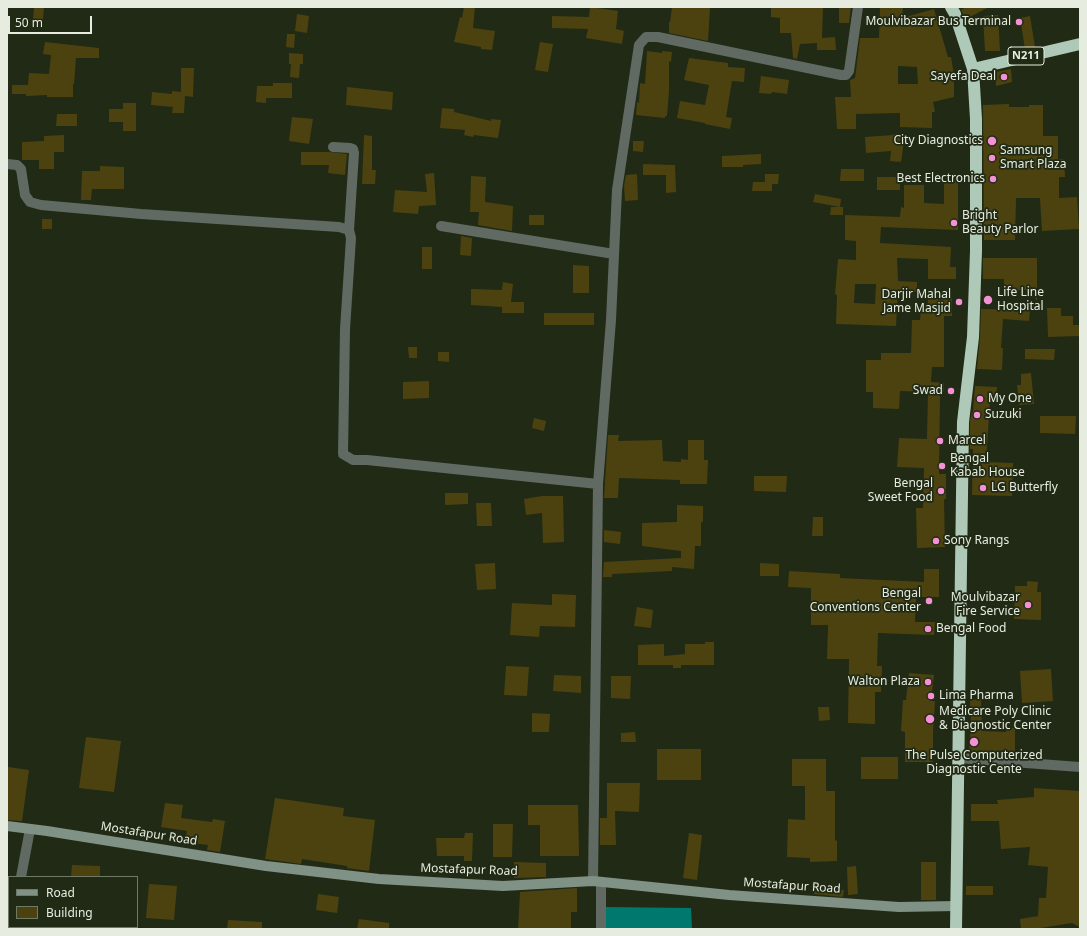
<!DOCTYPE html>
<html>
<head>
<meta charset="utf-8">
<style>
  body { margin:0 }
  #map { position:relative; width:1087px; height:936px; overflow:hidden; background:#212a15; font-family:"Noto Sans",sans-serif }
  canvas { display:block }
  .frame { position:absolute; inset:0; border:8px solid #e6ecdf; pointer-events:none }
  .legend { position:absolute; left:8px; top:876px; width:130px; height:52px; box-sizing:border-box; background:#212a15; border:1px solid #707866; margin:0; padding:5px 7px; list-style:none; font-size:12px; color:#e6ecdf }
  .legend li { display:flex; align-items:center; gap:8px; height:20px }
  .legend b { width:20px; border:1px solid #707866 }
  .scale { position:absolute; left:8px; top:16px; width:84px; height:18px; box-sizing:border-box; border:2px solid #e6ecdf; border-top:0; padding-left:5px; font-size:12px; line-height:14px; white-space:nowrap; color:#e6ecdf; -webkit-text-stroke:3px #212a15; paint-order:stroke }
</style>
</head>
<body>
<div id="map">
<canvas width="1087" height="936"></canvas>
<div class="frame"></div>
<ul class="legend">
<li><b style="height:5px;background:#809185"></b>Road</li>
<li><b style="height:11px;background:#4c4210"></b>Building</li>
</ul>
<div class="scale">50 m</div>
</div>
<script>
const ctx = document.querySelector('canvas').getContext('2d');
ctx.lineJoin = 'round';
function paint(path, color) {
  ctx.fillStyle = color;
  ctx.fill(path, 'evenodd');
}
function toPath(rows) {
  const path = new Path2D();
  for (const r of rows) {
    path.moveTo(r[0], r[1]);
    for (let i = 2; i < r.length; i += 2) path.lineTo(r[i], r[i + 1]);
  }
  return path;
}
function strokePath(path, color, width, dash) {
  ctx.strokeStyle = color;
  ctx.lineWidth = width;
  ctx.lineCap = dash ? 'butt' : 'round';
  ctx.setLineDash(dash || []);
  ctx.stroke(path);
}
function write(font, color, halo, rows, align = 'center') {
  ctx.font = font + ' "Noto Sans",sans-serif';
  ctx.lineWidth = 3.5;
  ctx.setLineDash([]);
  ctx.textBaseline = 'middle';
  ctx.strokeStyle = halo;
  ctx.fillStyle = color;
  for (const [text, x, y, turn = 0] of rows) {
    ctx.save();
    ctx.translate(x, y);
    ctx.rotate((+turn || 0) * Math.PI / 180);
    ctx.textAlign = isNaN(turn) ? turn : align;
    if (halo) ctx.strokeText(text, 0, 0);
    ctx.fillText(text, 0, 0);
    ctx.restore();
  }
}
const water = toPath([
  [605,907,691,908,692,929,605,929]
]);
const building = toPath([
  [34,7,44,7,43,19,33,19],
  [464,7,475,7,473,28,495,31,492,50,481,49,481,47,454,42,460,17,462,18],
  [590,7,618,11,616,29,624,31,622,44,586,38,588,29,552,28,552,16,589,17],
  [672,7,710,8,708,41,669,33,669,22,670,22],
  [771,7,823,7,822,38,835,37,836,50,817,50,817,43,800,44,797,59,793,58,791,33,780,33,780,18,771,17],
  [839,7,851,7,849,23,839,23],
  [880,7,903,7,902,18,934,9,948,57,951,57,954,75,954,97,933,102,935,112,932,112,932,128,900,127,900,113,856,114,856,129,837,129,835,97,851,97,850,80,855,78,860,38,879,38],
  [898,66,917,67,918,84,898,84],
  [966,7,989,7,966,19,961,10],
  [297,14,309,16,307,33,295,31],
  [998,15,1000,51,985,51,983,16],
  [1030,16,1035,47,1025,49,1020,18],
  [287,34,295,34,294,48,286,47],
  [45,42,99,48,99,58,76,58,74,84,73,84,73,97,47,97,47,95,26,96,26,94,12,94,12,85,28,85,29,73,49,74,51,55,43,54],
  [540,42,553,44,548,72,535,70],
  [647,51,662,53,662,51,672,52,671,62,669,61,669,91,667,116,665,116,665,118,636,115,637,102,639,103,640,83,645,84],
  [289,53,303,54,303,64,300,64,299,78,290,77,291,64,289,64],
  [689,58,728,63,728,67,745,68,744,82,732,81,726,117,732,118,730,129,705,124,705,123,677,118,680,101,705,105,709,85,684,80],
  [181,68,194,68,193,97,185,96,184,113,172,113,173,107,151,105,152,92,172,94,172,91,181,92],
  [1011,69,1012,82,996,86,995,72],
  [761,76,789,80,787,94,772,92,771,94,759,93],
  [273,83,292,83,292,98,266,98,266,103,256,102,257,86,273,86],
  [347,87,393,92,392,110,346,105],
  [123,103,136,103,136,131,123,131,123,122,109,122,109,109,123,109],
  [1009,104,1009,107,1029,107,1029,105,1043,105,1043,136,1058,136,1058,159,1064,159,1065,177,1059,177,1059,198,1077,197,1079,229,1042,231,1040,198,1016,198,1015,240,984,240,983,105],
  [442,108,454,109,454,112,491,121,491,119,501,120,498,138,474,135,473,137,464,135,465,130,440,128],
  [57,114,77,114,77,126,56,126],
  [292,117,313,119,309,144,289,141],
  [893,134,905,135,901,162,890,161,891,151,866,153,865,137,893,135],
  [64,135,64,152,54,152,54,169,39,169,39,160,22,160,22,142,44,141,44,136],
  [364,135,372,136,372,170,376,170,375,184,362,184],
  [633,141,644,141,643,152,633,151],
  [301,152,329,152,347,154,345,175,328,173,329,165,301,165],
  [761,154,761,164,743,165,743,167,722,167,722,156],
  [643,164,675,165,676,192,666,193,666,175,643,175],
  [100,166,124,167,124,189,92,189,91,200,81,200,82,171,100,171],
  [841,169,864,169,864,181,840,181],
  [434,173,436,205,419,206,418,214,393,212,395,190,427,192,425,174],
  [637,174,638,200,625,201,624,186,626,175],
  [765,174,779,174,778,184,772,184,772,191,752,191,753,182,765,182],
  [471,176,486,177,485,202,513,206,512,231,478,225,479,212,470,212],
  [877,177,900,177,900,190,877,190],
  [944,180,958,180,958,230,881,227,880,243,951,247,950,267,956,267,956,279,928,279,928,259,897,258,898,281,917,282,917,292,898,291,896,326,836,324,837,295,835,294,838,259,856,260,856,241,845,240,845,215,900,217,901,207,904,208,904,185,924,185,924,203,944,204],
  [855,284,876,284,875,304,854,303],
  [815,194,841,199,840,207,843,207,843,215,830,215,831,207,840,207,813,202],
  [529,215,544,215,544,225,529,225],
  [42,219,52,219,52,229,42,229],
  [461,236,472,238,471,256,460,255],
  [422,247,432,247,432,269,422,269],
  [983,258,1037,258,1037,301,1030,290,1004,290,1004,279,983,279],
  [573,265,589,266,589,293,573,293],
  [503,282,513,284,511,302,524,302,524,313,502,313,502,307,471,305,471,289,502,290],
  [952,295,952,316,944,316,944,367,932,367,931,382,944,383,944,392,940,392,939,474,946,474,946,499,944,499,945,547,917,548,916,508,923,508,924,468,897,467,899,438,927,439,928,392,900,391,899,409,873,408,873,392,866,392,866,360,881,360,881,353,911,353,912,320,920,320,921,309,928,309,928,296],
  [1047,308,1061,308,1061,316,1073,316,1073,325,1080,325,1080,336,1048,337],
  [981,309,1030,310,1029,321,1003,319,1001,348,1003,348,1002,370,977,369,980,337],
  [544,313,594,313,594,325,544,325],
  [408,347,417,347,417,358,409,358],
  [1025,349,1055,349,1054,360,1025,359],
  [438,352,449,352,449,362,438,361],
  [1031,373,1034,404,1019,405,1017,385,1021,385,1021,374],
  [429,381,429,398,403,399,403,382],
  [975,386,997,387,996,401,990,401,986,462,1013,463,1012,496,972,495,973,449,970,449,970,422,972,412,973,412],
  [1040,416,1076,416,1075,434,1040,433],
  [534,418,546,421,544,431,532,428],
  [608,435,619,435,618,441,662,440,663,461,681,462,681,459,688,460,688,440,704,440,704,460,708,460,707,484,680,484,680,480,619,478,618,498,604,498],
  [754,476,787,476,786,492,754,491],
  [445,493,468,493,468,504,445,505],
  [542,496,563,496,564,542,543,543,542,513,526,515,524,499],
  [476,503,491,503,492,526,477,526],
  [677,505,703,506,703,522,701,522,701,546,695,546,694,569,672,567,672,571,612,574,612,577,603,577,604,562,681,558,681,551,642,546,642,523,677,522],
  [813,517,823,517,823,536,812,536],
  [604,530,621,532,620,544,604,542],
  [495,563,496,589,477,590,475,564],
  [760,563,779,564,779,576,760,576],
  [924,569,939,569,939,597,916,597,915,622,935,622,934,635,878,633,877,666,882,666,881,692,875,692,875,724,848,723,849,659,827,659,828,625,811,625,811,588,788,587,789,571,840,574,840,578,924,582],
  [1027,581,1038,582,1037,592,1041,592,1041,620,1014,619,1015,586,1027,586],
  [552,594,576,595,575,627,540,626,539,637,510,635,512,603,552,605],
  [637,607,653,610,651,628,634,626],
  [705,642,714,642,714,665,681,665,681,668,673,668,673,665,638,665,638,645,664,644,664,656,685,654,685,644,705,644],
  [506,666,529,667,527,696,504,695],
  [1051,669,1053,701,1022,703,1020,671],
  [909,673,934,675,931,701,935,701,933,733,933,762,905,762,905,732,901,731,903,700,906,700],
  [554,675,581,676,581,693,553,691],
  [611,676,631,676,630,699,611,698],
  [981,699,982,731,1006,732,1006,728,1015,728,1015,754,969,751,971,724,970,700],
  [818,707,829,707,830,720,819,721],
  [532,713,550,714,549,732,532,732],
  [635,732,636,742,621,742,621,733],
  [86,737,121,741,114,792,79,788],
  [657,749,701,749,701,780,657,780],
  [861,757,898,757,898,779,861,779],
  [792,759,826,759,826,791,835,791,835,841,837,840,837,861,810,862,810,858,787,857,788,819,805,820,805,786,792,786],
  [8,767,29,770,22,821,7,820],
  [607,783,640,783,639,812,615,811,616,845,600,845,600,818,607,818],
  [1034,788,1080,791,1080,927,1072,923,1034,929,1021,929,1020,919,1038,916,1039,898,1046,898,1048,867,1028,865,1030,847,1001,849,999,821,971,821,971,804,998,804,997,800,1034,797],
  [275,798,344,808,343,816,375,820,369,871,347,868,347,866,302,859,301,864,265,859],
  [165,803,183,805,181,818,212,822,213,819,225,821,220,852,207,850,208,845,185,842,187,831,161,827],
  [528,805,578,805,579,856,540,856,540,825,528,825],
  [493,824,513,824,512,857,493,857],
  [465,833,473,833,472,861,464,861,464,856,437,856,436,838,464,838],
  [689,833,702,835,697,880,683,878],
  [514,862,546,863,546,877,514,878],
  [921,862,936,862,936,900,921,900],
  [72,865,100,866,100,877,71,877],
  [856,866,858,894,848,895,847,867],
  [149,884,177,886,174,920,146,918],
  [966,886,993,886,993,895,966,895],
  [577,888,577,912,571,912,571,929,518,929,520,892],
  [814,888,844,890,843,897,814,894],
  [318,894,339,897,337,913,316,910],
  [359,919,389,923,389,929,357,929],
  [228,920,262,922,262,929,227,929]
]);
const street = toPath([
  [333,147,350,148,353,149,354,153,349,230],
  [7,164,17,165,21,169,25,195,30,202,41,205,141,214,339,227,349,230,351,238,345,329,343,454,353,460,367,460,598,484],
  [441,226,614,254],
  [958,758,1080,767],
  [21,877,30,829],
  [593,881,598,484,611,320,617,190,639,45,646,37,658,37,841,75,846,75,849,71,858,7],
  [12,929,12,927],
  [601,929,601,882]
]);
const secondary = toPath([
  [7,826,47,831,266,866,379,879,503,886,593,881,729,895,899,907,956,906]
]);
const highway = toPath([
  [951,7,955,14,973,69,976,119,976,251,973,337,963,422,956,929],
  [973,69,1080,44]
]);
const markers = [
  [1019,22,4,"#f491d4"],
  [1004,77,4,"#f491d4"],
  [992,141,5,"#f491d4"],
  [992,158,4,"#f491d4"],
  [993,179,4,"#f491d4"],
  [954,223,4,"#f491d4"],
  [988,300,5,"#f491d4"],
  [959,302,4,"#f491d4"],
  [951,391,4,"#f491d4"],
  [980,399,4,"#f491d4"],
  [977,415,4,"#f491d4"],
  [940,441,4,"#f491d4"],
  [942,466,4,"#f491d4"],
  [983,488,4,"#f491d4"],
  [941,491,4,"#f491d4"],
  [936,541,4,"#f491d4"],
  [929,601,4,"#f491d4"],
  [1028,605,4,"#f491d4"],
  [928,629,4,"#f491d4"],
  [928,682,4,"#f491d4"],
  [931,696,4,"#f491d4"],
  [930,719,5,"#f491d4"],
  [974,742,5,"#f491d4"]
];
const shields = [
  [1026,56,36]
];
const shieldNames = [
  ["N211",1026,56]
];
const poiNames = [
  ["Moulvibazar Bus Terminal",1011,22,"right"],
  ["Sayefa Deal",996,77,"right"],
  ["City Diagnostics",983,141,"right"],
  ["Samsung",1000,151],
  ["Smart Plaza",1000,165],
  ["Best Electronics",985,179,"right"],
  ["Bright",962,216],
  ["Beauty Parlor",962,230],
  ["Life Line",997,293],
  ["Hospital",997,307],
  ["Darjir Mahal",951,295,"right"],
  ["Jame Masjid",951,309,"right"],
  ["Swad",943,391,"right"],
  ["My One",988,399],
  ["Suzuki",985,415],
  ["Marcel",948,441],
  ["Bengal",950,459],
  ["Kabab House",950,473],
  ["Bengal",933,484,"right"],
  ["Sweet Food",933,498,"right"],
  ["LG Butterfly",991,488],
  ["Sony Rangs",944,541],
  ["Bengal",921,594,"right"],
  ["Conventions Center",921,608,"right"],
  ["Moulvibazar",1020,598,"right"],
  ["Fire Service",1020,612,"right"],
  ["Bengal Food",936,629],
  ["Walton Plaza",920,682,"right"],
  ["Lima Pharma",939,696],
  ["Medicare Poly Clinic",939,712],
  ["& Diagnostic Center",939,726],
  ["The Pulse Computerized",974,756,"center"],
  ["Diagnostic Cente",974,770,"center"]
];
const streetNames = [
  ["Mostafapur Road",149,834,9],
  ["Mostafapur Road",469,870,2],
  ["Mostafapur Road",792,886,4]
];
paint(water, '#00786e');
paint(building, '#4c4210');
strokePath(street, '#606a63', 10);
strokePath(secondary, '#809185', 10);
strokePath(highway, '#afc9b8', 12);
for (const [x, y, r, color] of markers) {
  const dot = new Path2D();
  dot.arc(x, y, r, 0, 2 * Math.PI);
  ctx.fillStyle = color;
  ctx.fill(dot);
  strokePath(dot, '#212a15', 1.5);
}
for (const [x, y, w] of shields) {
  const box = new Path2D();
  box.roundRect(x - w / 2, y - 9, w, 18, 3);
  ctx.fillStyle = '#212a15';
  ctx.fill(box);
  strokePath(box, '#e6ecdf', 1);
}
write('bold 11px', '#e6ecdf', null, shieldNames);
write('12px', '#e6ecdf', '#212a15', poiNames, 'left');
write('12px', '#e6ecdf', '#212a15', streetNames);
</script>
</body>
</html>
